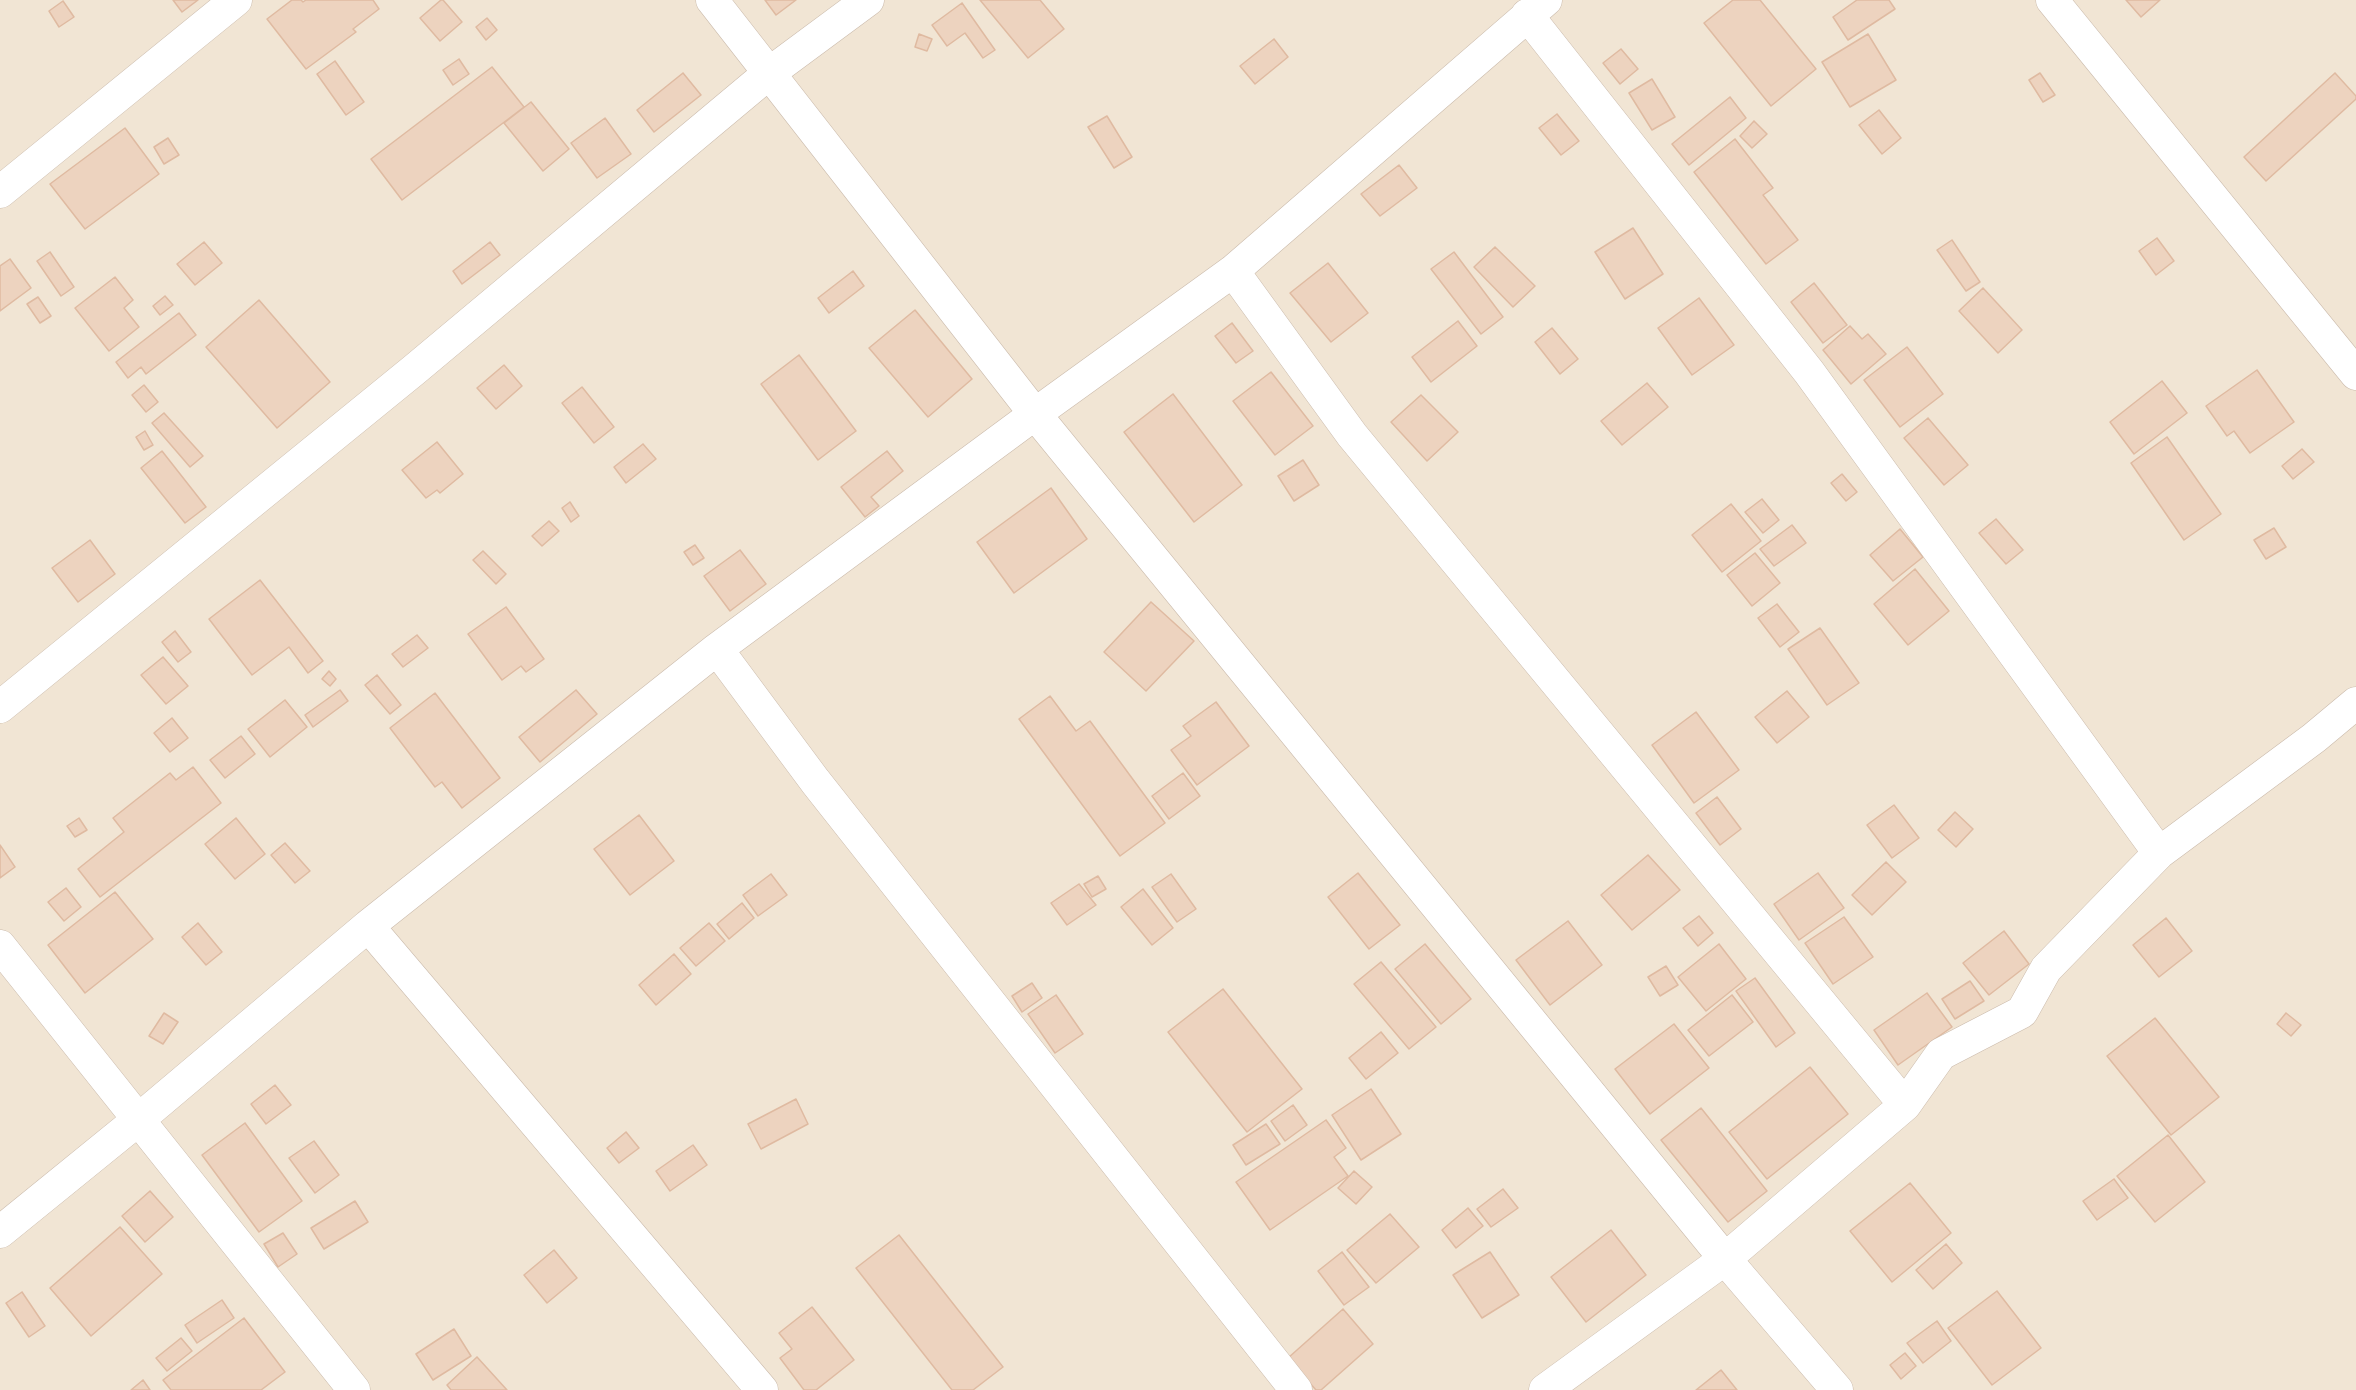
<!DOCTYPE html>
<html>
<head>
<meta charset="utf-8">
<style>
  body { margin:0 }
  canvas { display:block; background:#faf3e5 }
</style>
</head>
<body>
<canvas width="2356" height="1390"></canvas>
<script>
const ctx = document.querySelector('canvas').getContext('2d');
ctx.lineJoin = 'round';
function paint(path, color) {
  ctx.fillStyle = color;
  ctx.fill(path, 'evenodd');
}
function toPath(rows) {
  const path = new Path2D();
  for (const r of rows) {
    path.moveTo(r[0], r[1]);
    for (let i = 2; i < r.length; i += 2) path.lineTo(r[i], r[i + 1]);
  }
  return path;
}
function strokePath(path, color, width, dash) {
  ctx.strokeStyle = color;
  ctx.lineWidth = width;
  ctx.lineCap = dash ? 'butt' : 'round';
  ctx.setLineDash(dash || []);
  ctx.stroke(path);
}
const residential = toPath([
  [0,0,2356,0,2356,1390,0,1390]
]);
const building = toPath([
  [173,0,198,0,182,12,173,0],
  [292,0,301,0,303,2,306,0,373,0,379,9,353,29,356,32,306,69,267,19,292,0],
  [441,0,443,0,462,22,440,41,420,18,441,0],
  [765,0,796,0,776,15,765,0],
  [980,0,1040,0,1064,29,1028,58,980,0],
  [1733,0,1760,0,1816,69,1771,106,1704,23,1733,0],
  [1857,0,1889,0,1895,9,1848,40,1833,17,1857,0],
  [2126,0,2160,0,2141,17,2126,0],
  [63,1,74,17,59,27,49,11,63,1],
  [962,3,995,50,983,58,965,33,947,46,932,25,962,3],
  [487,18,497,30,486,40,476,27,487,18],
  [919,34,932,39,927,51,915,47,919,34],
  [1868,34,1896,80,1850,107,1822,62,1868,34],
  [1274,39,1288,57,1255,84,1240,66,1274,39],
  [1621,49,1638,69,1620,84,1603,63,1621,49],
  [459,59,469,74,453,85,443,70,459,59],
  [335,61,364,102,346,115,317,74,335,61],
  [492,67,524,107,402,200,371,159,492,67],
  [683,73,701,95,654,132,637,110,683,73],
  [2040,73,2055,95,2043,102,2029,80,2040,73],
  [2335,73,2356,96,2356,99,2266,181,2244,157,2335,73],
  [1652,79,1675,117,1652,130,1629,93,1652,79],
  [1730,97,1746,118,1689,165,1672,144,1730,97],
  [531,102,569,149,543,171,504,123,531,102],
  [1879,110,1901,138,1882,154,1859,125,1879,110],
  [1557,114,1579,141,1561,155,1539,128,1557,114],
  [1107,116,1132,157,1114,168,1088,127,1107,116],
  [605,118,631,154,597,178,571,143,605,118],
  [1754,121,1767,134,1752,148,1740,136,1754,121],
  [125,128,159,174,85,229,50,184,125,128],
  [168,138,179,155,164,164,154,147,168,138],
  [1735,139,1773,188,1763,195,1798,240,1766,264,1694,172,1735,139],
  [1399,165,1417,188,1380,216,1361,194,1399,165],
  [1633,228,1663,274,1625,299,1595,252,1633,228],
  [2157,238,2174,261,2156,275,2139,251,2157,238],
  [1952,240,1980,282,1966,291,1937,250,1952,240],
  [204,242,222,263,195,285,177,264,204,242],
  [490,242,500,255,462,284,453,271,490,242],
  [1495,247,1535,286,1513,307,1474,267,1495,247],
  [50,252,74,287,61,296,37,261,50,252],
  [1454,252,1503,317,1481,334,1431,269,1454,252],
  [10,259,31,288,0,311,0,266,10,259],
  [1328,263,1368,313,1331,342,1290,293,1328,263],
  [853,271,864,286,829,313,818,298,853,271],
  [115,277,133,300,124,308,139,327,109,351,75,308,115,277],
  [1814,283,1847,325,1823,343,1791,302,1814,283],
  [1983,288,2022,330,1998,353,1959,311,1983,288],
  [165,296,173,305,160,315,153,306,165,296],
  [38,297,51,316,40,323,27,304,38,297],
  [1699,298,1734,345,1692,375,1658,328,1699,298],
  [259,300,330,382,277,428,206,347,259,300],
  [915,310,972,379,928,417,869,348,915,310],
  [179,313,196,335,146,374,141,367,128,378,116,362,179,313],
  [1458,321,1477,346,1431,382,1412,357,1458,321],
  [1232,323,1253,351,1236,363,1215,336,1232,323],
  [1850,326,1862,339,1868,334,1886,354,1851,384,1823,350,1850,326],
  [1552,328,1578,359,1560,374,1535,342,1552,328],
  [1907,347,1943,394,1900,427,1864,380,1907,347],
  [799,355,856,431,818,460,761,384,799,355],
  [504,365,522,386,496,409,477,388,504,365],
  [2257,370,2294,422,2250,453,2234,431,2227,436,2206,406,2257,370],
  [1271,372,1313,426,1275,455,1233,401,1271,372],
  [2162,381,2187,413,2134,454,2110,422,2162,381],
  [1647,383,1668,407,1622,445,1601,421,1647,383],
  [144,385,158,402,146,412,132,395,144,385],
  [582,387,614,427,594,443,562,403,582,387],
  [1173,394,1242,485,1194,522,1124,432,1173,394],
  [1421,395,1458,432,1427,461,1391,422,1421,395],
  [164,413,203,456,190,467,152,423,164,413],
  [1928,418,1968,465,1944,485,1904,438,1928,418],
  [145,431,153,445,144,450,136,437,145,431],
  [2167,437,2221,514,2184,540,2131,463,2167,437],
  [437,442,463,474,440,493,437,490,426,498,402,470,437,442],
  [643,444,656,459,626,483,614,467,643,444],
  [2302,449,2314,462,2293,479,2282,466,2302,449],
  [162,451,206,507,185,523,141,468,162,451],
  [887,451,903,471,871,497,879,506,865,517,841,487,887,451],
  [1303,460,1319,485,1294,501,1278,476,1303,460],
  [1842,474,1857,492,1846,501,1831,483,1842,474],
  [1051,488,1087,539,1014,593,977,542,1051,488],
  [1762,499,1779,520,1763,533,1745,512,1762,499],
  [570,502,579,516,571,522,562,508,570,502],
  [1731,504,1761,541,1722,572,1692,535,1731,504],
  [1996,519,2023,550,2006,564,1979,533,1996,519],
  [549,521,559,531,542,546,532,536,549,521],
  [1792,525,1806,543,1774,566,1760,549,1792,525],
  [2274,528,2286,547,2266,559,2254,540,2274,528],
  [1900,529,1923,557,1893,581,1870,555,1900,529],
  [90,540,115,574,78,602,52,568,90,540],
  [695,545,704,558,693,565,684,552,695,545],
  [740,550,766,584,730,611,704,576,740,550],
  [483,551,506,574,496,584,473,560,483,551],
  [1755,553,1780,583,1752,606,1727,575,1755,553],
  [1915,569,1949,611,1908,645,1874,604,1915,569],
  [260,580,323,661,308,673,289,647,252,675,209,619,260,580],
  [1151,602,1194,641,1146,691,1104,652,1151,602],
  [1777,604,1799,632,1780,647,1758,618,1777,604],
  [506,607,544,659,526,672,521,666,502,680,468,634,506,607],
  [1820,628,1859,683,1827,705,1788,649,1820,628],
  [175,631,191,652,178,662,162,642,175,631],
  [417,635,428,648,403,667,392,654,417,635],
  [163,657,188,686,166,704,141,675,163,657],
  [329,671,336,679,330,686,322,679,329,671],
  [377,675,401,705,390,714,365,685,377,675],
  [340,690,348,701,313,727,305,715,340,690],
  [576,690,597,714,540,762,519,737,576,690],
  [1787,691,1809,717,1777,743,1755,717,1787,691],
  [435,693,500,778,462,808,442,782,435,787,390,728,435,693],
  [1050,696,1076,731,1090,721,1165,823,1120,856,1019,719,1050,696],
  [285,700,307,727,270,757,248,729,285,700],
  [1216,702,1249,746,1197,785,1171,750,1191,736,1183,726,1216,702],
  [1696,712,1739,770,1694,803,1652,745,1696,712],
  [172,718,188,738,170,752,154,733,172,718],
  [241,736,255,754,225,778,210,760,241,736],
  [193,767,221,803,100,897,78,869,124,832,113,818,170,773,176,780,193,767],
  [1183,773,1200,796,1169,819,1152,796,1183,773],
  [1717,797,1741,829,1720,845,1696,813,1717,797],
  [1894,805,1919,838,1892,858,1867,825,1894,805],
  [1955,812,1973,829,1956,847,1938,830,1955,812],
  [639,815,674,861,630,895,594,849,639,815],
  [79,818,87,830,75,837,67,826,79,818],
  [236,818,265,854,235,879,205,844,236,818],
  [285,843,310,871,295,883,271,855,285,843],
  [0,845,15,867,0,878,0,845],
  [1648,855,1680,890,1632,930,1601,895,1648,855],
  [1886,862,1906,882,1872,915,1852,895,1886,862],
  [1358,873,1400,925,1369,949,1328,897,1358,873],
  [1818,873,1844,908,1799,940,1774,904,1818,873],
  [771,874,787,895,758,916,743,895,771,874],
  [1171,874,1196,909,1177,922,1152,887,1171,874],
  [1098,876,1106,889,1092,897,1084,884,1098,876],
  [1079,884,1096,905,1067,925,1051,903,1079,884],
  [66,888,81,907,64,921,48,902,66,888],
  [1143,889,1173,928,1152,945,1121,907,1143,889],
  [115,892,153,939,85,993,48,945,115,892],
  [742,903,754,918,729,939,717,924,742,903],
  [1699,916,1713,933,1698,946,1683,928,1699,916],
  [1844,917,1873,957,1833,984,1805,943,1844,917],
  [2166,918,2192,951,2159,977,2133,945,2166,918],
  [1568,921,1602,965,1550,1005,1516,960,1568,921],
  [198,923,222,952,206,965,182,937,198,923],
  [709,923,725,941,696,966,680,948,709,923],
  [2004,931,2029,964,1989,995,1963,963,2004,931],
  [1425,944,1471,999,1441,1024,1395,969,1425,944],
  [1719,944,1746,979,1706,1011,1678,977,1719,944],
  [674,954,691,974,656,1005,639,985,674,954],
  [1381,962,1436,1027,1409,1049,1354,984,1381,962],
  [1666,966,1678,985,1660,996,1648,977,1666,966],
  [1755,978,1795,1033,1776,1047,1736,991,1755,978],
  [1970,981,1984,1001,1955,1019,1942,999,1970,981],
  [1032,983,1042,998,1022,1012,1012,996,1032,983],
  [1223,989,1302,1089,1247,1132,1168,1032,1223,989],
  [1927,993,1952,1027,1898,1065,1874,1030,1927,993],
  [1056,995,1083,1034,1055,1053,1028,1014,1056,995],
  [1732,995,1753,1022,1709,1056,1688,1030,1732,995],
  [164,1013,178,1022,163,1044,149,1036,164,1013],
  [2286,1013,2301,1025,2291,1036,2277,1024,2286,1013],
  [2155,1018,2219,1097,2171,1135,2107,1056,2155,1018],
  [1674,1024,1709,1068,1650,1114,1615,1069,1674,1024],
  [1381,1032,1398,1053,1366,1079,1349,1058,1381,1032],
  [1810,1067,1848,1114,1767,1179,1729,1132,1810,1067],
  [275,1085,291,1105,266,1124,251,1104,275,1085],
  [1371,1089,1401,1134,1361,1160,1332,1115,1371,1089],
  [796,1099,808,1124,761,1149,748,1124,796,1099],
  [1293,1105,1307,1125,1285,1141,1271,1121,1293,1105],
  [1701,1108,1767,1191,1728,1222,1661,1140,1701,1108],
  [1326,1120,1346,1148,1334,1157,1348,1176,1270,1230,1236,1182,1326,1120],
  [245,1123,302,1201,259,1232,202,1155,245,1123],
  [1266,1124,1280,1144,1246,1165,1233,1145,1266,1124],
  [626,1132,639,1148,619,1163,607,1148,626,1132],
  [2168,1135,2205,1182,2155,1222,2117,1176,2168,1135],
  [314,1141,339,1175,315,1193,289,1158,314,1141],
  [693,1145,707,1165,670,1191,656,1171,693,1145],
  [1354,1171,1372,1187,1356,1204,1338,1188,1354,1171],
  [2114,1179,2128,1198,2097,1220,2083,1201,2114,1179],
  [1910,1183,1951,1233,1892,1282,1850,1231,1910,1183],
  [1503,1189,1518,1208,1491,1227,1477,1209,1503,1189],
  [150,1191,173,1217,145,1242,122,1216,150,1191],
  [355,1201,368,1222,324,1249,311,1228,355,1201],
  [1468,1208,1483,1226,1456,1248,1442,1230,1468,1208],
  [1390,1214,1419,1247,1376,1283,1347,1250,1390,1214],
  [120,1227,162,1274,91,1336,50,1288,120,1227],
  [1611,1230,1646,1275,1586,1322,1551,1277,1611,1230],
  [283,1233,297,1254,278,1267,264,1244,283,1233],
  [899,1235,1003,1367,973,1390,952,1390,856,1268,899,1235],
  [1946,1244,1962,1263,1933,1289,1916,1270,1946,1244],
  [554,1250,577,1278,547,1303,524,1275,554,1250],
  [1342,1252,1369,1287,1344,1305,1318,1271,1342,1252],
  [1490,1252,1519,1295,1482,1318,1453,1275,1490,1252],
  [1997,1291,2041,1348,1992,1385,1948,1328,1997,1291],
  [22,1292,45,1326,29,1337,6,1303,22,1292],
  [222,1300,234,1318,197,1343,185,1325,222,1300],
  [812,1307,854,1360,816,1390,804,1390,780,1358,792,1349,779,1333,812,1307],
  [1343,1309,1373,1344,1321,1390,1316,1390,1288,1358,1343,1309],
  [244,1318,285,1372,261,1390,171,1390,163,1380,244,1318],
  [1937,1321,1951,1341,1923,1363,1907,1343,1937,1321],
  [454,1329,471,1356,433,1380,416,1354,454,1329],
  [181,1338,192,1351,167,1371,156,1358,181,1338],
  [1905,1353,1916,1366,1901,1379,1890,1365,1905,1353],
  [477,1357,507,1390,451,1390,447,1385,477,1357],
  [1721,1370,1737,1390,1696,1390,1721,1370],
  [143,1380,150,1390,131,1390,143,1380]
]);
const street = toPath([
  [712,0,1035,414,1725,1259,1837,1390],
  [2052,0,2356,374],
  [1527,15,1809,372,2159,853],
  [0,192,236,0],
  [1233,271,1352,435,1905,1105],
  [717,649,815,781,1296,1390],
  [0,707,414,370,768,74,868,0],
  [368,926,762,1390],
  [0,946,354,1390],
  [0,1232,138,1120,368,926,717,649,1035,414,1233,271,1546,0],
  [1545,1390,1725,1259,1905,1105,1941,1054,2022,1012,2046,969,2159,853,2314,738,2356,703]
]);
paint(residential, '#f1e5d4');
paint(building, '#edd3bf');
strokePath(building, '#dfbaa1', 1.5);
strokePath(street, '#cbbbac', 33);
strokePath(street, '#fff', 32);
</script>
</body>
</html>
